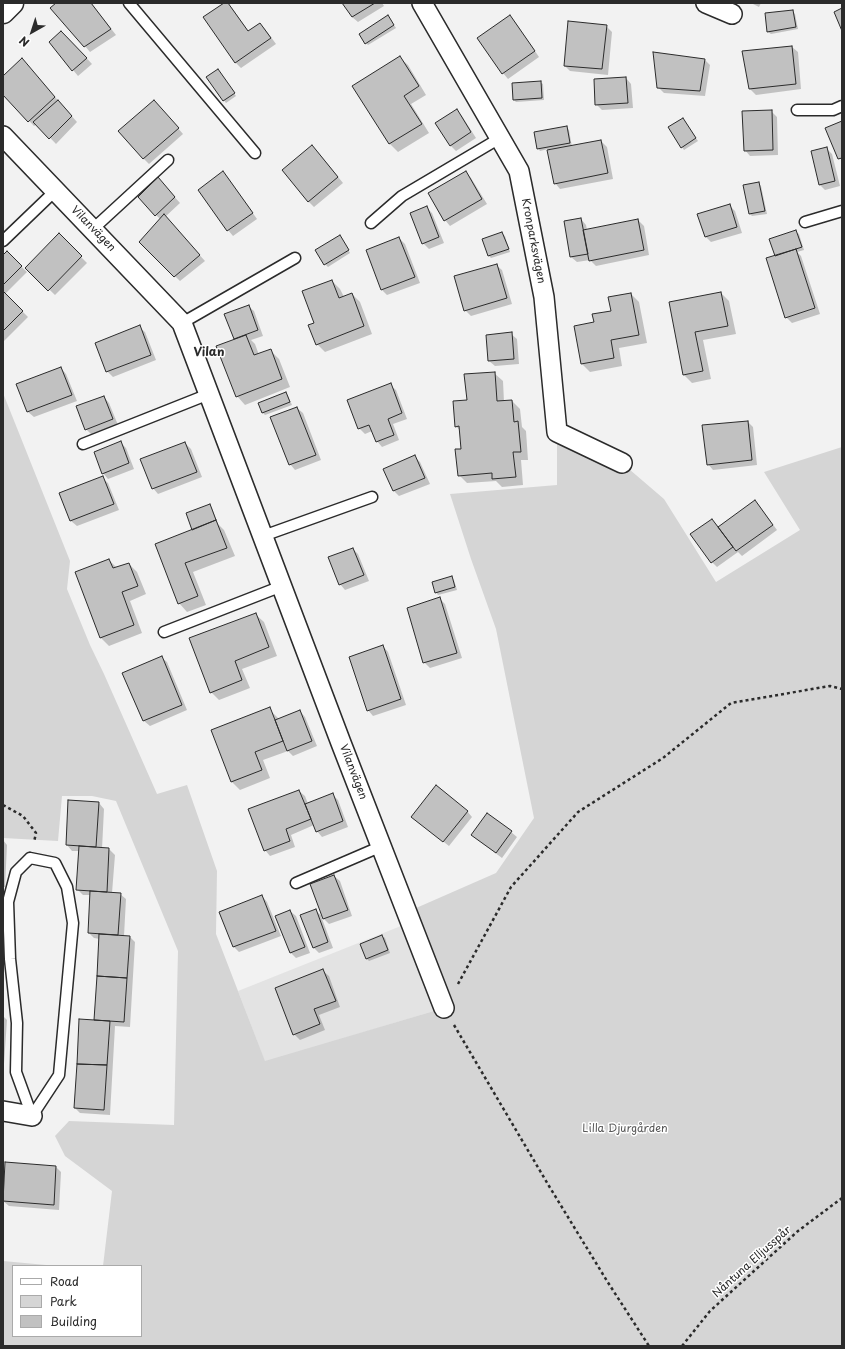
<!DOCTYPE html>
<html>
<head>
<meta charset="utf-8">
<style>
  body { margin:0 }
  #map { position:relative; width:845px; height:1349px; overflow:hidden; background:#f2f2f2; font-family:"Playpen Sans",sans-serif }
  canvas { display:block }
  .frame { position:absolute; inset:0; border:4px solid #2b2b2b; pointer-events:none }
  .legend { position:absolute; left:12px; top:1265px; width:130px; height:72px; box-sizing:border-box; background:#fff; border:1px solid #aaa; margin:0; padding:5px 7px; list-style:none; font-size:12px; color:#2b2b2b }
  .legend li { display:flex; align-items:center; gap:8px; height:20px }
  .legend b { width:20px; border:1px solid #aaa }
  .north { position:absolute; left:12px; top:12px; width:40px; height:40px; -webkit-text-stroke:3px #fff; paint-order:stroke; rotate:219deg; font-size:11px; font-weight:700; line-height:16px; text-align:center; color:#2b2b2b }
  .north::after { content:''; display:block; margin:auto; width:14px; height:18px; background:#2b2b2b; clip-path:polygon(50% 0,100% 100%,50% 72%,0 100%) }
</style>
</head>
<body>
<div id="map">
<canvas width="845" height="1349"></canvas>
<div class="frame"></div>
<ul class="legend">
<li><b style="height:5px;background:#fff"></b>Road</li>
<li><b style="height:11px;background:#d5d5d5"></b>Park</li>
<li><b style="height:11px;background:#c1c1c1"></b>Building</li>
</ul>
<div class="north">N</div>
</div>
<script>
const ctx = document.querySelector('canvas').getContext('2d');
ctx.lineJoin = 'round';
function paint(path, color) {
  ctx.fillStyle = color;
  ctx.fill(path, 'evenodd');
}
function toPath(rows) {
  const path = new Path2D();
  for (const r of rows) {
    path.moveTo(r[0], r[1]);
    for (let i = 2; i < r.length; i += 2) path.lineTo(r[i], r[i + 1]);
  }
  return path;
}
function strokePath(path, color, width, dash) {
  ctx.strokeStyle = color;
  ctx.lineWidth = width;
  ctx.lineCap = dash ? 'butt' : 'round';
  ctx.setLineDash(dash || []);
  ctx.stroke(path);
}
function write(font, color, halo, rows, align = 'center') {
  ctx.font = font + ' "Playpen Sans",sans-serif';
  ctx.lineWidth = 3;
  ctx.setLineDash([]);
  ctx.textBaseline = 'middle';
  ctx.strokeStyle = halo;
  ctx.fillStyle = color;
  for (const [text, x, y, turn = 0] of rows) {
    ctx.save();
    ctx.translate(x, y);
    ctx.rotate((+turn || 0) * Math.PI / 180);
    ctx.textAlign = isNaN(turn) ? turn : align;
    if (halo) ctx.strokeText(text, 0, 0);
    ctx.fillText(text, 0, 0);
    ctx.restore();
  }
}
const built = toPath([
  [411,922,444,1008,265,1062,238,991]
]);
const green = toPath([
  [3,393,70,561,67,589,90,645,104,674,157,794,187,785,217,871,216,934,265,1061,444,1008,407,912,496,873,534,818,496,629,471,559,450,494,557,485,557,432,622,463,664,499,716,582,800,530,764,472,842,447,842,1346,3,1346,3,1261,57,1266,13,1266,13,1336,141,1336,141,1266,103,1266,112,1191,65,1156,55,1136,69,1121,174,1125,178,951,116,801,92,796,62,796,58,841,3,838]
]);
const shadow = toPath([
  [58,3,91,3,116,35,90,52,85,46],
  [226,3,227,3,232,8,249,32,260,24,265,29,276,44,241,68,236,63,205,18],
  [344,3,382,3,384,6,358,22,352,17],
  [751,3,761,3,759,7],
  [792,11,795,14,798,29,771,34,768,32,766,14],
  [509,17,515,22,539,57,508,79,503,73],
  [390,19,396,28,368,45,366,43],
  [606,26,612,32,608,75,570,71,565,66],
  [67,37,92,64,78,76,50,42],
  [792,47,798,52,801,89,756,95,750,89,743,52],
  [399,57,408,65,426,95,411,104,429,133,398,152,390,144,354,86],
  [705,60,710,65,705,96,664,93,658,87],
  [27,65,77,122,56,144,37,124,34,126,3,93,3,77],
  [220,73,236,96,226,103,207,77],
  [626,78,631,84,633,108,602,110,596,104],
  [540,82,543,84,544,100,516,102,514,100],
  [160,107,183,134,149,164,143,158],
  [456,110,462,116,476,138,456,151,450,145],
  [771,111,777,117,778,155,750,156,745,150],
  [683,119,698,141,684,150,682,147],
  [566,127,569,130,572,147,601,141,607,147,613,179,560,189,555,183,548,149,540,151,538,148],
  [826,148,832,154,840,186,825,190,820,185],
  [318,152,343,183,314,207,308,201],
  [466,172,471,178,487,204,450,226,445,220],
  [223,173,228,178,257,219,233,236,228,230],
  [759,183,761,186,767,214,752,216,750,214,744,186],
  [163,184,180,203,165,217,205,261,180,281,140,242,160,219,156,215],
  [729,205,735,211,742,233,711,242,706,237],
  [427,208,432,213,444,243,429,249,423,243],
  [581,219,586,225,587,230,638,220,644,226,649,255,596,266,590,260,577,262,571,257],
  [796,232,799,234,804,250,797,252,801,256,820,314,792,323,786,317,776,256],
  [502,233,505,236,510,252,491,258,489,256,483,240],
  [59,235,87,263,55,295,27,268],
  [342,238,350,253,328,267,325,264],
  [399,238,405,244,420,283,387,295,382,290],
  [7,253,27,272,5,294,28,317,3,342,3,257],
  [496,265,502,270,512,304,471,316,465,310],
  [332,281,340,289,344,297,352,294,360,302,372,334,325,352,317,344,315,324],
  [721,293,729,301,736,334,703,340,711,379,692,383,684,375,670,303],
  [631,294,639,302,647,343,619,348,622,366,590,372,582,364,575,327,595,323,612,311],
  [248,306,254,311,263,336,251,340,255,344,259,355,270,350,279,359,290,387,245,405,237,396,236,340,225,315],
  [139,327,145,332,156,360,113,377,107,371],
  [511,334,517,339,519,364,495,366,489,361],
  [61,368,66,374,77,401,34,417,28,412,18,385],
  [494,373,503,381,504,402,512,401,520,409,522,427,526,431,528,460,521,460,523,485,502,487,496,481,467,483,459,475,462,450,461,432,456,426,468,401],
  [390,385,396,390,407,419,393,424,399,440,382,447,377,441,372,431,365,434,359,428],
  [286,393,288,396,292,405,265,415,263,413,259,403],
  [104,397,109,403,118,425,92,435,86,429],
  [297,408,303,413,321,460,295,470,290,464],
  [748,422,753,427,757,465,713,470,708,464],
  [121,443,126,448,134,469,108,479,103,473],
  [185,443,191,449,202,477,158,494,153,488],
  [415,457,420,462,430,484,399,496,394,491,385,469],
  [102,478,108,483,119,510,77,526,71,521,61,494],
  [755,501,760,507,777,530,742,556,738,552,717,567,712,562,712,520,719,527],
  [210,505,212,508,218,524,224,530,235,556,193,572,206,605,187,612,179,603,156,545,194,530],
  [353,549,358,554,369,581,345,590,340,584],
  [109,560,117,568,129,564,137,572,146,594,130,601,142,633,109,646,101,638],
  [452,577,454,580,457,590,438,595,436,592],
  [439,598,445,604,462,658,430,668,424,662],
  [255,614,264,622,277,656,242,669,250,688,219,700,211,692],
  [383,646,388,652,406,705,373,716,368,710],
  [161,657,167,662,187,710,150,726,144,721,123,673],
  [269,709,279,719,300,711,305,717,317,746,293,756,288,751,263,760,270,778,240,790,231,781],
  [299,791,305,796,308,804,332,794,338,800,348,827,322,837,317,831,314,825,291,835,295,847,270,856,265,850],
  [69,801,99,803,104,809,102,849,109,849,115,855,112,893,120,894,126,899,124,936,130,937,135,942,130,1027,115,1026,110,1115,80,1113,75,1108,95,1021,100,939,94,938,89,933,91,895,83,895,77,889,79,851,72,851,67,845],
  [467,811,472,817,449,846,418,822],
  [511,832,517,837,502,858,478,840,472,835],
  [3,840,7,845,5,887,3,887],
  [334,876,340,881,352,916,329,924,321,916,333,948,319,953,314,948,315,910,324,918],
  [262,896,267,902,281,936,239,952,234,947,220,912],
  [290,911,296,916,310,953,296,958,290,952],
  [382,936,385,938,390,953,369,961,367,959],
  [323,971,329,976,340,1007,319,1015,325,1030,300,1040,294,1034],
  [3,1016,7,1020,4,1064,3,1064],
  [56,1167,61,1172,59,1210,9,1206,3,1201]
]);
const building = toPath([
  [56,3,91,3,111,29,84,47,50,8,56,3],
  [224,3,228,3,248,31,260,23,271,38,235,63,203,17,224,3],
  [342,3,375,3,352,17,342,3],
  [842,8,842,31,834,12,842,8],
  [793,10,796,27,767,32,765,13,793,10],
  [388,15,394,25,365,44,359,34,388,15],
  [510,15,535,51,502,74,477,38,510,15],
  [568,21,607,25,602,69,564,66,568,21],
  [61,31,87,58,72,71,49,42,61,31],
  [792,46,796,84,749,89,742,51,792,46],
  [653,52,705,59,700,91,657,88,653,52],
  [400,56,419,86,404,96,422,124,389,144,352,86,400,56],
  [22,58,55,97,28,122,3,95,3,76,22,58],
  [218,69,235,93,223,101,206,77,218,69],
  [626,77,628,103,595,105,594,79,626,77],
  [541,81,542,98,513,100,512,83,541,81],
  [58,100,72,116,49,139,33,122,58,100],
  [154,100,179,128,143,159,118,131,154,100],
  [457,109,471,132,450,146,435,123,457,109],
  [772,110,773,150,744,151,742,111,772,110],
  [683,118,696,138,681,148,668,127,683,118],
  [842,121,842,158,838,159,825,128,842,121],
  [567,126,570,143,537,149,534,132,567,126],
  [601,140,608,173,554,184,547,150,601,140],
  [312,145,338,177,308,202,282,170,312,145],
  [827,147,835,181,819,185,811,151,827,147],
  [223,171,253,213,227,231,198,190,223,171],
  [466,171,482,199,444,221,428,193,466,171],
  [158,177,175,197,155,216,138,197,158,177],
  [759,182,765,211,749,214,743,185,759,182],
  [730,204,737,227,705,237,697,214,730,204],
  [427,206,439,237,422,244,410,213,427,206],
  [164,214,200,255,174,277,139,242,164,214],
  [581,218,588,254,570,257,564,221,581,218],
  [638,219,644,250,589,261,583,230,638,219],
  [796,230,802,247,775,256,769,239,796,230],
  [502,232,509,249,488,256,482,239,502,232],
  [59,233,82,256,48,291,25,268,59,233],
  [340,235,349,250,324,265,315,250,340,235],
  [399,237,415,277,381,290,366,250,399,237],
  [796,249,815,308,785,318,766,258,796,249],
  [7,251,22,266,3,285,3,255,7,251],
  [497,264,507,298,464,311,454,276,497,264],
  [332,280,339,298,352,293,364,326,316,345,308,325,314,323,302,291,332,280],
  [3,291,23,311,3,331,3,291],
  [721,292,728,326,695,332,703,371,683,375,669,302,721,292],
  [631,293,639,335,611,340,614,358,581,364,574,326,594,322,592,314,611,311,608,297,631,293],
  [249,305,258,330,234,339,224,314,249,305],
  [140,325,151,355,106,372,95,343,140,325],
  [512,332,514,359,488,361,486,335,512,332],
  [246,335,254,355,271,349,282,379,236,397,216,346,246,335],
  [61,367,72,395,27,412,16,384,61,367],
  [495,372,497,401,512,400,514,422,518,421,521,452,513,452,516,477,492,479,492,473,458,476,455,449,461,449,459,426,455,427,453,401,467,400,464,374,495,372],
  [391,383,402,413,388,419,394,435,376,442,369,425,358,429,347,400,391,383],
  [286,392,290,402,262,413,258,403,286,392],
  [104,396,113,419,85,430,76,406,104,396],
  [297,407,316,455,289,465,270,417,297,407],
  [748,421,752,460,707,465,702,425,748,421],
  [121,441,129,463,102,474,94,452,121,441],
  [185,442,197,472,152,489,140,459,185,442],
  [415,455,425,478,393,491,383,469,415,455],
  [103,476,114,504,70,521,59,493,103,476],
  [755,500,773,525,736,551,718,527,755,500],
  [210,504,216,520,192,530,186,513,210,504],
  [712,519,733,547,711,563,690,534,712,519],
  [216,520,227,548,185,563,198,596,178,604,155,544,216,520],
  [353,548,364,575,339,585,328,557,353,548],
  [109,559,113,568,129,563,138,586,122,592,134,625,100,638,75,572,109,559],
  [452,576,455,587,435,593,432,582,452,576],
  [440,597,457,653,423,663,407,608,440,597],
  [256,613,269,647,235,661,242,680,210,693,189,638,256,613],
  [383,645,401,699,367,711,349,657,383,645],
  [162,656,182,705,143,721,122,673,162,656],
  [270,707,283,741,255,752,262,770,231,782,211,730,270,707],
  [300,710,312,741,287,751,275,720,300,710],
  [436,785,468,811,443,842,411,817,436,785],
  [299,790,311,819,286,829,290,841,264,851,248,809,299,790],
  [333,793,343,821,316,832,305,804,333,793],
  [68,800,99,802,96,847,66,845,68,800],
  [487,813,512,831,496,853,471,835,487,813],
  [79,846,109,848,107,892,76,890,79,846],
  [334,875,348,910,323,919,310,884,334,875],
  [90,891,121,893,118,935,88,933,90,891],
  [262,895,276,931,233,947,219,912,262,895],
  [316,909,328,942,313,948,300,915,316,909],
  [290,910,305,947,290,953,275,916,290,910],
  [99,934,130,936,127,978,97,976,99,934],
  [382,935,388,950,366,959,360,944,382,935],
  [323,969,336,1001,314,1009,320,1024,293,1035,275,988,323,969],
  [97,976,127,978,124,1022,94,1020,97,976],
  [79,1019,110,1021,107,1065,77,1064,79,1019],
  [77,1064,107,1065,104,1110,74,1108,77,1064],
  [5,1162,56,1166,54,1205,3,1201,5,1162]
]);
const path = toPath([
  [3,805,23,816,36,833,34,842],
  [458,984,511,887,578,812,663,758,731,703,830,686,842,689],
  [454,1025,549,1186,607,1281,649,1346],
  [682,1346,710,1311,798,1231,842,1198]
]);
const lane = toPath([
  [129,3,255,153],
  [797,110,833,110,842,106],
  [805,222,842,211],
  [371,223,402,196,500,138],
  [93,229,168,160],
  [3,241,55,191],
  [182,323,295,258],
  [83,444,209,394],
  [263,536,372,497],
  [164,632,282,586],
  [30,858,55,863,67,887,73,923,59,1075,32,1116,16,1072,17,1023,10,959,8,902,16,872,30,858],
  [296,883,382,846]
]);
const street = toPath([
  [422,3,519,171,544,297,557,432,622,463],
  [706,3,732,14],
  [3,136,182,323,341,743,444,1008],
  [3,1111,32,1116]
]);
const secondary = toPath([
  [3,12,12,3]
]);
const streetNames = [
  ["Vilanvägen",93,229,46],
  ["Kronparksvägen",533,241,79],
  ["Vilanvägen",353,772,69],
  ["Nåntuna Elljusspår",752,1262,-42]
];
const parkNames = [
  ["Lilla Djurgården",625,1129]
];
const neighbourhoodNames = [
  ["Vilan",209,353]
];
paint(built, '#e3e3e3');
paint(green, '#d5d5d5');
paint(shadow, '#0003');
paint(building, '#c1c1c1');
strokePath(building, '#2b2b2b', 1);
strokePath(lane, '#2b2b2b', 13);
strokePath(street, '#2b2b2b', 22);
strokePath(secondary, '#2b2b2b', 25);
strokePath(path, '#2b2b2b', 2.5, [3, 3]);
strokePath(lane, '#fff', 10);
strokePath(street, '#fff', 19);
strokePath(secondary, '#fff', 22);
write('11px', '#2b2b2b', '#fff', streetNames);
write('11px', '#565656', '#fff', parkNames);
write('bold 12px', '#2b2b2b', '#fff', neighbourhoodNames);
</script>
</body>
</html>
